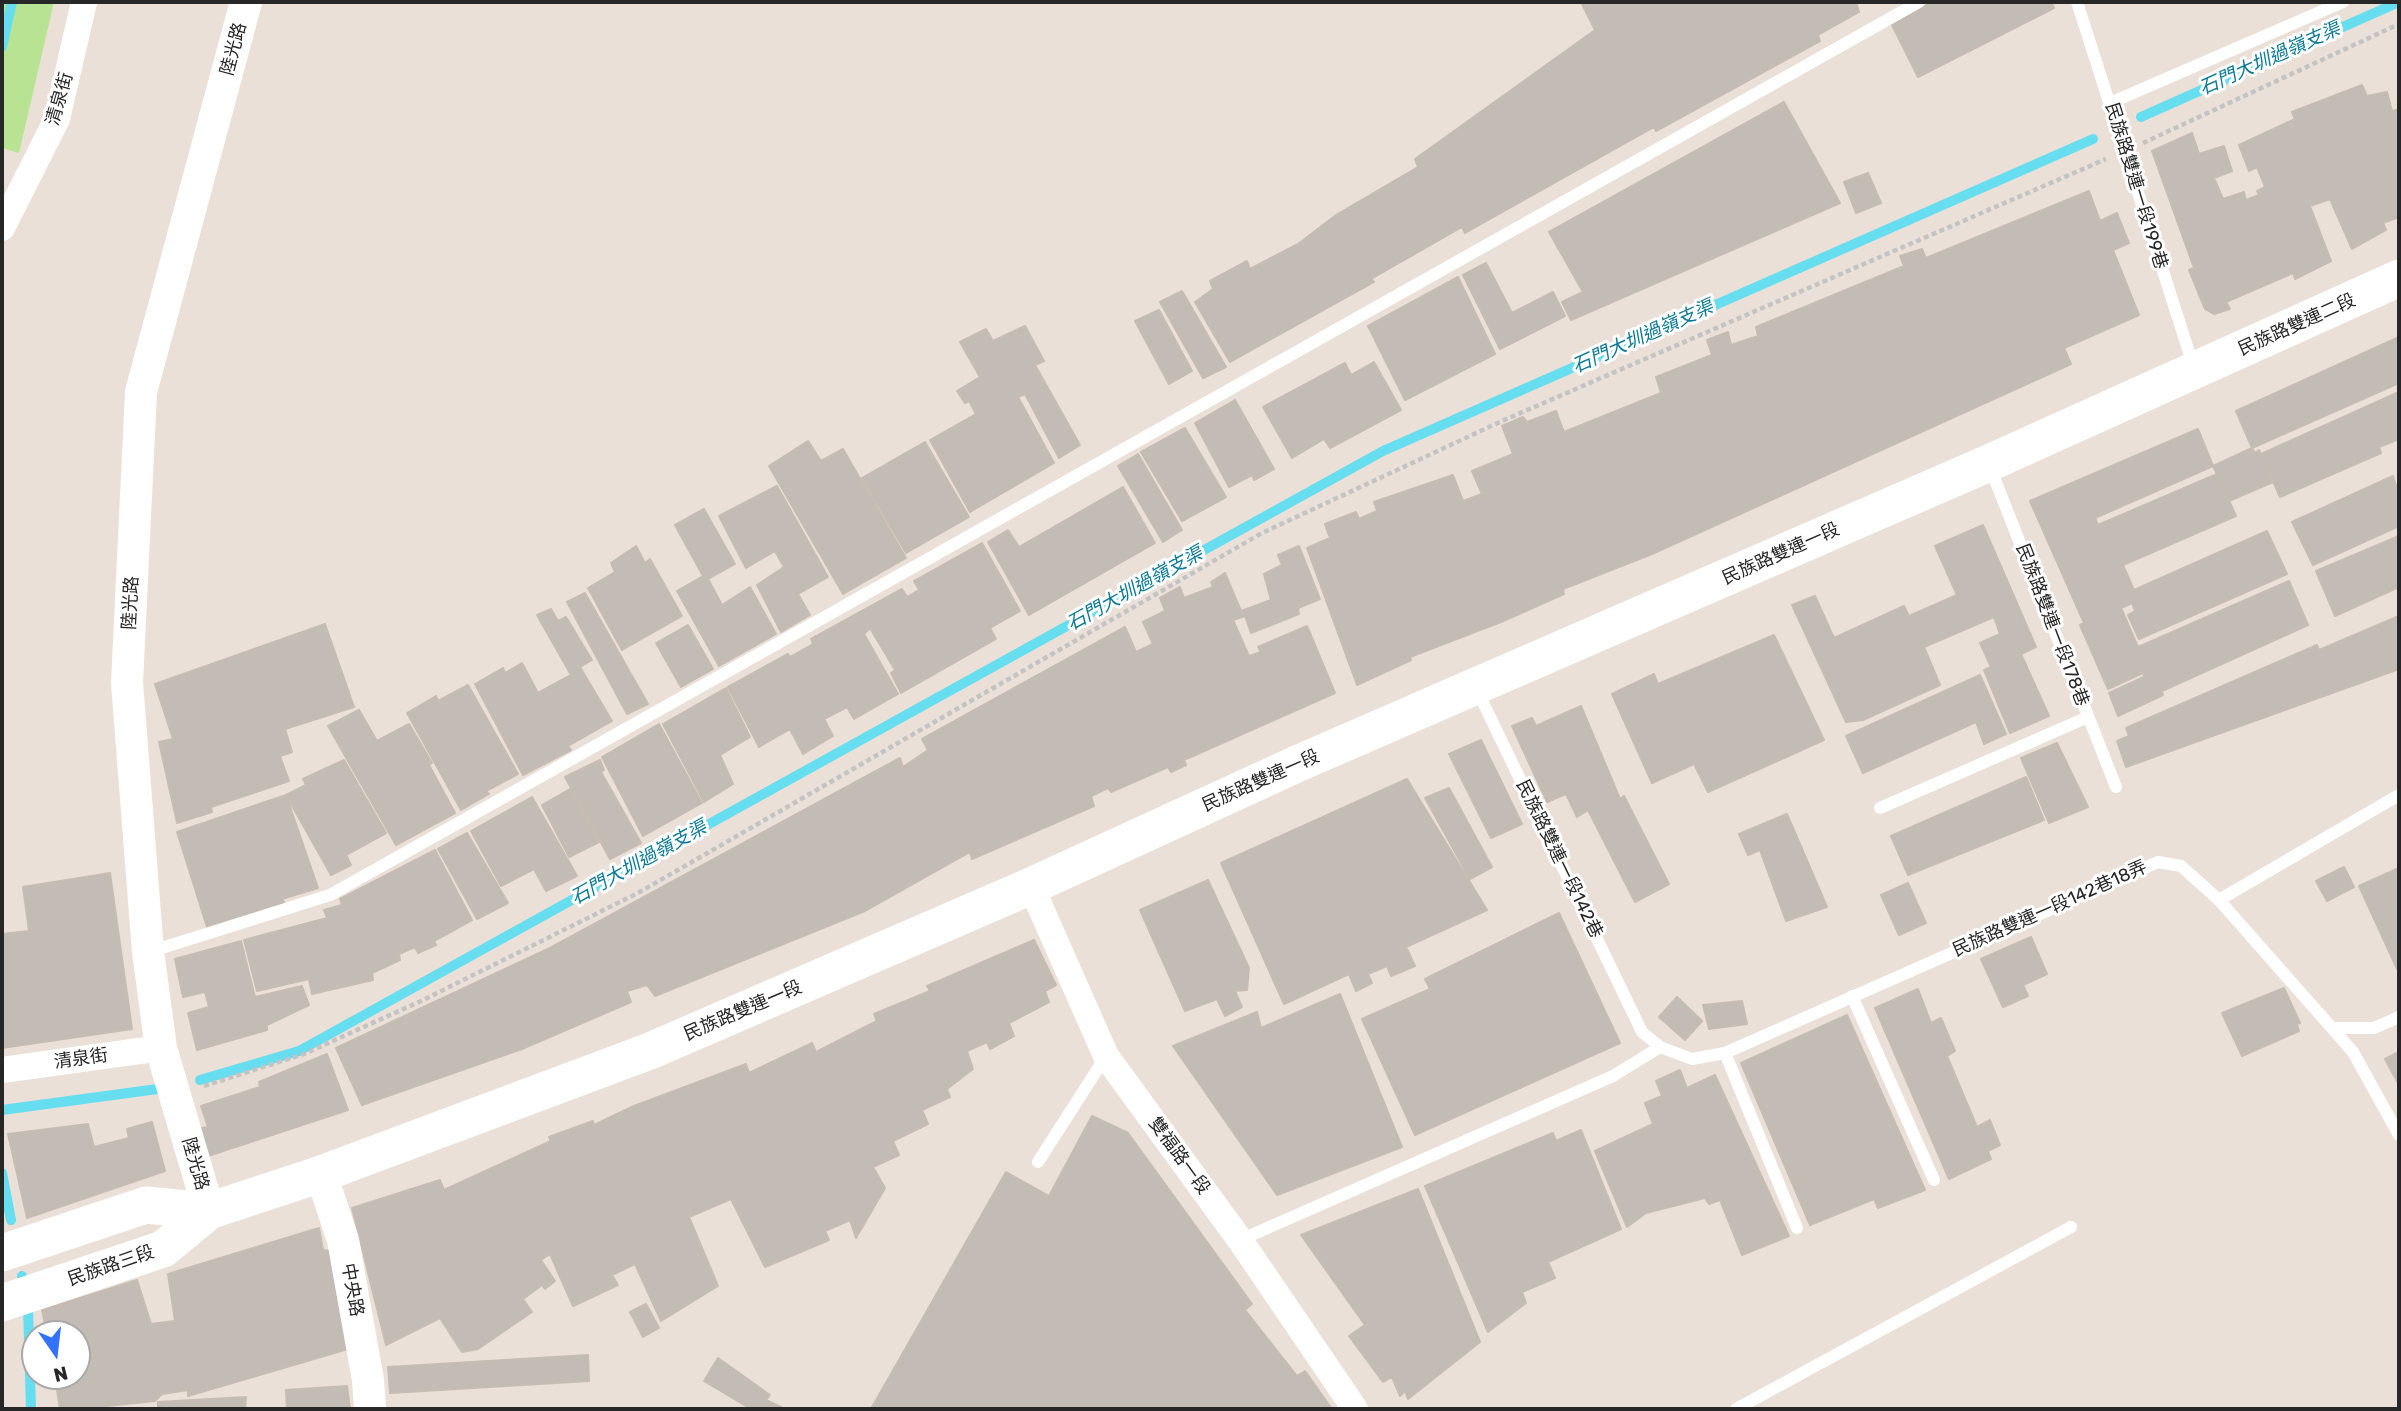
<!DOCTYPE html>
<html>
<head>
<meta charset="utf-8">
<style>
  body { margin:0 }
  #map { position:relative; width:2401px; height:1411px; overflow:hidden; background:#ebe0d8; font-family:Rubik,sans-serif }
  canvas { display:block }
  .frame { position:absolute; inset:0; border:4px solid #272727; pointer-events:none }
  .north { position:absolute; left:21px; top:1320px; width:70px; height:70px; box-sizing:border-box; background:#fff; border:2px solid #a9a9a9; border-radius:50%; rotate:166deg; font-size:19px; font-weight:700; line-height:28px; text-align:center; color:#272727 }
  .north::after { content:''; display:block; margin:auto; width:24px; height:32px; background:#3372fd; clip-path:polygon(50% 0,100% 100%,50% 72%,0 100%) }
</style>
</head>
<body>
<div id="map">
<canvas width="2401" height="1411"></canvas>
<div class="frame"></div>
<div class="north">N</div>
</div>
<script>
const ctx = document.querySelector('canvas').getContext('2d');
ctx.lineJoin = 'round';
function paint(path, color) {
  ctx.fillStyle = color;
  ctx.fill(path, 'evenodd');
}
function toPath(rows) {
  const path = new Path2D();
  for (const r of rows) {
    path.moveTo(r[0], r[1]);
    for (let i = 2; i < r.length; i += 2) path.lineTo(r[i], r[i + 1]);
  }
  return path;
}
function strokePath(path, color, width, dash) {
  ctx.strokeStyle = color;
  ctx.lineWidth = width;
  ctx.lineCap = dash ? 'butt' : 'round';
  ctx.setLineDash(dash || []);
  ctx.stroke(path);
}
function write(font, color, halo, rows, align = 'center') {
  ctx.font = font + ' Rubik,"Noto Sans TC",sans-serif';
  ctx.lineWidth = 6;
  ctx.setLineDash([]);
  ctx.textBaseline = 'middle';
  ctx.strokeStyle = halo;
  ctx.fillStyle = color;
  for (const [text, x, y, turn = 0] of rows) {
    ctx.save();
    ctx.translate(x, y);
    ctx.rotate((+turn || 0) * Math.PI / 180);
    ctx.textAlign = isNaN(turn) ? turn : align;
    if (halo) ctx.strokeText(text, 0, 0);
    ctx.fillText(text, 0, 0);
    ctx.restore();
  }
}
const green = toPath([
  [2,2,54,2,19,153,2,148]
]);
const stream = toPath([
  [2,47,12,2],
  [2141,117,2399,2],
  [200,1080,299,1051,1383,451,2093,139],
  [2,1110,165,1088],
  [2,1173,11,1220],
  [22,1276,28,1308,31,1409]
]);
const building = toPath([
  [1581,2,1856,2,1859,12,1818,35,1820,41,1656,131,1654,127,1465,233,1462,227,1371,279,1374,282,1230,362,1195,302,1213,289,1210,281,1247,261,1250,269,1298,244,1336,215,1418,167,1415,159,1595,30,1581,2],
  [1933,2,2051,2,2054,8,1918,77,1891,23,1933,2],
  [2362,85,2367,96,2387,92,2392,111,2399,109,2399,217,2383,223,2386,230,2352,249,2330,199,2310,206,2331,261,2295,279,2293,273,2226,302,2230,309,2214,314,2205,309,2189,270,2194,268,2152,151,2192,133,2199,154,2224,146,2232,171,2214,178,2223,199,2244,192,2246,200,2259,195,2257,191,2265,187,2257,167,2249,171,2239,145,2295,119,2292,112,2362,85],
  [1784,102,1840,203,1571,320,1562,302,1583,292,1549,232,1784,102],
  [1868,173,1881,203,1856,213,1844,182,1868,173],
  [2089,191,2100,221,2117,213,2129,243,2113,250,2139,315,2064,348,2071,364,1652,554,1563,589,1564,594,1501,622,1410,657,1411,660,1357,685,1307,548,1330,538,1325,524,1356,512,1359,519,1377,511,1374,502,1453,475,1463,501,1482,494,1472,471,1513,454,1502,426,1523,417,1527,422,1556,411,1564,432,1661,393,1656,377,1712,355,1707,340,1728,332,1731,345,1758,336,1756,327,1904,266,1900,256,1922,249,1926,258,2089,191],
  [1486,263,1512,313,1553,292,1565,316,1500,349,1463,275,1486,263],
  [1458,277,1495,354,1405,400,1368,326,1458,277],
  [1182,291,1226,367,1203,378,1160,302,1182,291],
  [1159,310,1192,371,1169,384,1135,321,1159,310],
  [1025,326,1044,361,1035,365,1080,445,1059,458,1025,394,1018,397,1054,463,970,512,930,440,976,414,969,401,965,403,957,391,980,377,960,342,986,329,993,341,1025,326],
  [2399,337,2399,383,2252,448,2236,411,2399,337],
  [1374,362,1401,410,1330,448,1324,439,1292,458,1263,407,1345,363,1351,375,1374,362],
  [2399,392,2399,439,2379,447,2381,453,2280,497,2261,454,2399,392],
  [1235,400,1274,469,1254,480,1252,475,1229,487,1195,423,1235,400],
  [1185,428,1226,497,1182,521,1141,452,1185,428],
  [2198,429,2213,466,2095,518,2098,525,2217,474,2236,516,2123,565,2134,590,2267,531,2287,574,2139,639,2128,615,2135,611,2132,603,2121,608,2138,647,2289,581,2308,625,2162,691,2163,695,2118,716,2109,693,2144,677,2143,673,2108,689,2080,625,2084,623,2030,501,2198,429],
  [808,441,821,461,843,449,906,558,843,594,769,466,808,441],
  [925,442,969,517,906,553,862,478,925,442],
  [2252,448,2255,453,2259,450,2273,482,2229,501,2213,466,2252,448],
  [1138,454,1182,530,1163,542,1118,466,1138,454],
  [2393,476,2396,486,2399,484,2399,526,2313,565,2292,522,2393,476],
  [777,486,828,577,798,594,810,615,781,632,757,585,784,567,775,551,746,568,719,516,777,486],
  [1123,487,1155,543,1029,615,988,542,1008,530,1019,547,1123,487],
  [704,509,735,564,708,579,722,605,750,587,776,634,719,666,677,591,703,576,675,525,704,509],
  [1983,525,2036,647,2021,654,2049,716,2010,733,1984,670,1991,667,1980,643,2000,634,1994,617,1924,647,1940,685,1863,720,1846,722,1792,605,1815,596,1834,638,1904,606,1909,616,1957,595,1935,546,1983,525],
  [2399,536,2399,587,2335,616,2316,571,2399,536],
  [982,543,1020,611,990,628,996,639,901,693,891,673,895,670,870,628,864,634,898,694,854,719,847,707,824,719,833,736,803,754,790,729,759,747,728,687,788,654,790,657,813,644,811,639,902,589,907,597,919,590,914,581,982,543],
  [636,546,645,563,650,559,682,616,622,650,588,588,615,572,611,563,636,546],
  [1299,546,1320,599,1298,608,1299,614,1251,633,1245,616,1233,620,1249,656,1261,652,1258,647,1307,626,1335,693,1184,760,1186,765,1171,772,1168,767,1111,792,1108,788,1091,796,1094,806,972,859,970,852,865,911,655,996,647,985,627,991,631,1002,522,1049,362,1105,336,1048,550,948,900,758,903,767,928,750,922,739,1125,627,1136,652,1153,644,1143,622,1165,611,1160,598,1180,587,1184,598,1213,587,1211,582,1225,573,1241,611,1271,600,1264,574,1282,565,1278,555,1299,546],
  [585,593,648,704,627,714,567,602,585,593],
  [551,609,558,621,566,617,592,660,580,667,612,721,568,746,571,750,523,775,475,684,503,668,505,673,522,663,538,693,571,675,537,615,551,609],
  [2399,616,2399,669,2126,767,2117,741,2129,736,2126,728,2317,645,2319,650,2399,616],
  [325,624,354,707,285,729,292,752,280,756,289,781,211,807,212,812,177,823,159,742,173,739,155,684,325,624],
  [688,625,713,669,681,687,656,643,688,625],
  [1774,635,1824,740,1708,792,1694,764,1652,783,1612,694,1654,674,1658,684,1774,635],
  [1980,675,2006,734,1984,744,1976,722,1863,773,1846,736,1980,675],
  [468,685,518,774,486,791,489,794,461,810,407,713,436,696,438,701,468,685],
  [726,688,750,737,720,755,733,784,704,802,663,724,726,688],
  [1581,706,1620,799,1624,796,1669,884,1635,902,1588,810,1577,817,1566,794,1547,802,1512,726,1532,718,1536,726,1581,706],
  [359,710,377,741,409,724,432,763,429,765,455,813,396,845,328,726,359,710],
  [659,724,702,803,643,836,602,757,659,724],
  [1481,740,1522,824,1491,838,1449,754,1481,740],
  [2057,743,2088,807,2049,823,2021,758,2057,743],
  [344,760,386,833,346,855,351,865,331,875,286,795,306,785,303,779,344,760],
  [600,760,604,770,601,772,641,843,610,859,565,777,600,760],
  [2026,777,2044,820,1908,875,1891,836,2026,777],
  [1407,779,1487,910,1406,947,1415,966,1391,976,1387,966,1368,974,1372,983,1356,991,1349,974,1284,1004,1221,863,1407,779],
  [1449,788,1492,867,1470,879,1425,798,1449,788],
  [570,789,599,842,569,857,542,805,570,789],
  [286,795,318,888,282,899,285,904,207,927,177,832,286,795],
  [532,797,577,876,546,891,534,869,501,886,471,831,532,797],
  [1787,814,1827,907,1786,921,1760,850,1748,855,1739,834,1787,814],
  [467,833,508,903,477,919,438,849,467,833],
  [435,850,472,920,434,941,436,945,418,953,415,947,399,954,400,960,372,973,373,980,312,994,309,979,257,991,244,940,327,918,324,910,342,905,340,899,435,850],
  [2344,867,2354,887,2327,901,2316,881,2344,867],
  [2399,868,2399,970,2398,971,2359,886,2399,868],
  [110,873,132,1029,2,1048,2,934,29,931,23,887,110,873],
  [1208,880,1249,968,1247,990,1235,991,1242,1007,1225,1016,1217,999,1185,1011,1140,910,1208,880],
  [1908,883,1926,923,1899,935,1881,895,1908,883],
  [1559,913,1620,1043,1415,1135,1362,1019,1430,989,1425,979,1559,913],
  [2031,937,2047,974,2023,985,2028,996,2003,1007,1981,959,2031,937],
  [1034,940,1056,985,1045,991,1049,1002,1009,1023,1014,1036,990,1049,987,1042,967,1051,973,1069,947,1089,950,1097,922,1110,928,1124,893,1141,899,1155,873,1167,885,1188,856,1238,850,1220,825,1231,829,1240,765,1267,731,1199,689,1217,718,1286,661,1321,635,1264,612,1275,618,1285,573,1306,550,1254,541,1260,555,1281,545,1289,542,1285,523,1299,532,1312,478,1349,462,1352,440,1318,386,1345,352,1208,440,1180,444,1190,551,1141,549,1137,593,1121,594,1125,634,1106,746,1064,749,1073,812,1043,816,1052,877,1021,874,1014,930,991,927,986,1034,940],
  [241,941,255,997,302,986,309,1005,267,1025,267,1030,197,1050,188,1013,209,1007,205,992,183,997,175,959,241,941],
  [2284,988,2300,1023,2297,1024,2299,1031,2242,1056,2222,1013,2284,988],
  [1918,989,1931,1023,1941,1018,1955,1051,1947,1056,1977,1127,1990,1120,2000,1145,1988,1151,1991,1159,1949,1179,1875,1008,1918,989],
  [1340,994,1402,1147,1277,1195,1173,1046,1257,1012,1261,1028,1340,994],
  [1677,997,1702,1021,1685,1040,1659,1017,1677,997],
  [1742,1001,1747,1024,1709,1029,1703,1005,1742,1001],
  [1847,1015,1925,1190,1878,1208,1874,1199,1810,1225,1741,1063,1847,1015],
  [2399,1052,2399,1085,2385,1059,2399,1052],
  [327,1054,348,1110,208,1156,202,1128,208,1127,201,1106,260,1087,259,1082,327,1054],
  [1680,1070,1687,1088,1715,1075,1789,1236,1742,1255,1720,1200,1709,1204,1705,1198,1646,1213,1627,1227,1595,1151,1653,1124,1645,1103,1662,1096,1656,1081,1680,1070],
  [1092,1116,1128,1133,1252,1304,1245,1310,1297,1376,1305,1371,1332,1409,871,1409,1006,1172,1049,1196,1092,1116],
  [152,1122,165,1171,27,1218,8,1134,88,1124,94,1147,129,1138,127,1129,152,1122],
  [1581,1130,1621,1229,1548,1262,1555,1278,1522,1292,1526,1303,1488,1332,1425,1186,1553,1133,1556,1141,1581,1130],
  [1418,1189,1480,1342,1408,1399,1405,1391,1400,1396,1392,1377,1383,1382,1349,1336,1365,1325,1301,1235,1418,1189],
  [319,1228,323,1250,331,1251,348,1349,188,1396,188,1390,162,1394,155,1401,107,1406,107,1409,60,1409,55,1376,77,1376,77,1334,47,1334,42,1310,137,1280,151,1324,175,1321,168,1274,319,1228],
  [646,1304,659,1328,643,1337,630,1312,646,1304],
  [588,1355,589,1381,390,1393,388,1367,588,1355],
  [718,1358,770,1395,766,1400,785,1409,751,1409,704,1381,718,1358],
  [347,1386,350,1409,287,1409,286,1390,347,1386],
  [246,1397,245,1409,158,1409,158,1402,246,1397]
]);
const path = toPath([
  [2143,143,2399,24],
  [204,1086,304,1054,421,1001,638,893,1262,533,1502,421,2106,159]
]);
const service = toPath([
  [2077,2,2194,368],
  [2110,103,2343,2],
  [1990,467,2116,787],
  [1477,690,1642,1032,1660,1047,1692,1059,1725,1053,2158,862,2181,866,2219,900,2353,1052,2399,1135],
  [1880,808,2088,717],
  [2219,900,2399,795],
  [149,952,330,895,1919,2],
  [1852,996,1934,1180],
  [2332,1028,2374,1028,2399,1017],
  [1725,1053,1797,1228],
  [1038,1162,1106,1056],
  [1240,1240,1613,1076,1660,1047],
  [1736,1409,2071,1227]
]);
const minor = toPath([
  [2,228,57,119,84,2],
  [1031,886,1106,1056,1240,1240,1355,1409],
  [2,1070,161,1048]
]);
const tertiary = toPath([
  [321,1174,343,1240,368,1380,370,1409],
  [209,1211,161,1048,148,952,127,683,141,392,246,2]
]);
const secondary = toPath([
  [2,1253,146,1205,209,1211],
  [2,1303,163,1249,209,1211,321,1174,650,1051,1031,886,1299,763,1989,463,2399,278]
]);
const streetNames = [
  ["陸光路",234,49,-75],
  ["清泉街",60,99,-74],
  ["民族路雙連一段199巷",2136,186,73],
  ["民族路雙連二段",2297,325,-24],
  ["民族路雙連一段",1781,554,-24],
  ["陸光路",131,603,-87],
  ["民族路雙連一段178巷",2052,625,69],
  ["民族路雙連一段",1261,781,-24],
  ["民族路雙連一段142巷",1559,859,64],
  ["民族路雙連一段142巷18弄",2050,909,-24],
  ["民族路雙連一段",743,1011,-23],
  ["清泉街",81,1059,-8],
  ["雙福路一段",1179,1156,54],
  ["陸光路",195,1164,74],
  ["民族路三段",111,1266,-19],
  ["中央路",352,1290,80]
];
const waterNames = [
  ["石門大圳過嶺支渠",2270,59,-24],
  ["石門大圳過嶺支渠",1643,337,-24],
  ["石門大圳過嶺支渠",1135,589,-29],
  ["石門大圳過嶺支渠",639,863,-29]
];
paint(green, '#b8e393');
strokePath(stream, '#67ddf0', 10);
paint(building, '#c2bcb4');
strokePath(building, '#c6bcb2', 2);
strokePath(path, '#c3c3c3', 4.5, [5, 3.5]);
strokePath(service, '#fff', 12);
strokePath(minor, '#fff', 26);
strokePath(tertiary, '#fff', 32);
strokePath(secondary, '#fff', 37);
write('18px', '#272727', '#fff', streetNames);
write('italic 19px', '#0a7a98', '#fff', waterNames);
</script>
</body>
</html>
